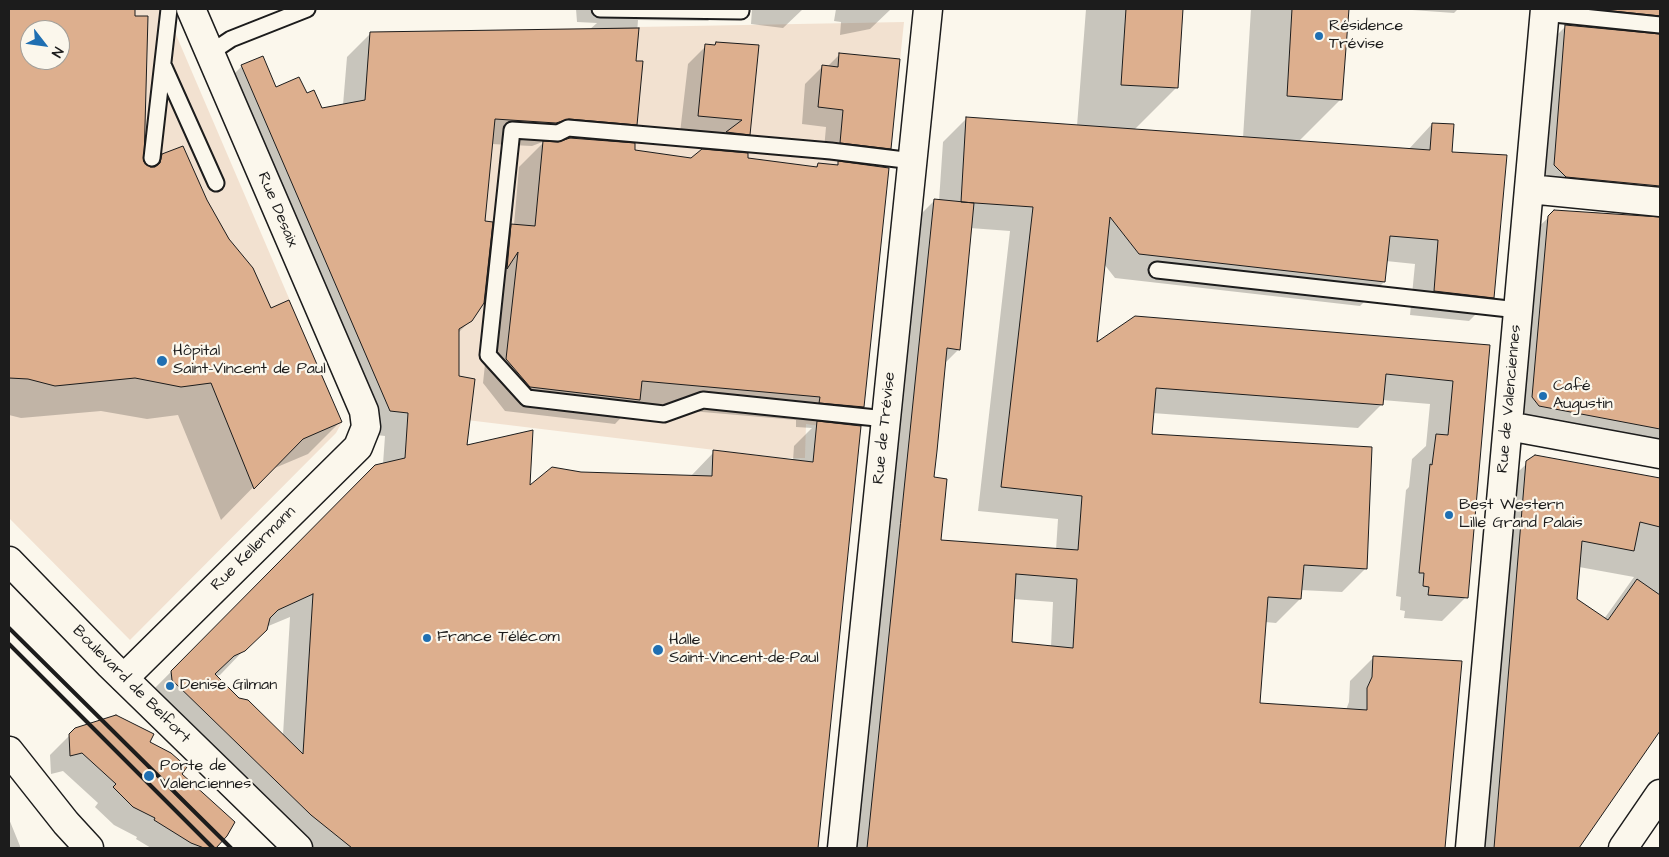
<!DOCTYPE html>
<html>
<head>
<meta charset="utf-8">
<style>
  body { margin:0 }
  #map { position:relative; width:1669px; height:857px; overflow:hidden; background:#fbf7ec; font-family:"Architects Daughter",sans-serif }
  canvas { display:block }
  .frame { position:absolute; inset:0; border:10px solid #1c1c1c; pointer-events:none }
  .north { position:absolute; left:20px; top:20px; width:50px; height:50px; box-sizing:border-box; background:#fbf7ec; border:1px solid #a29f99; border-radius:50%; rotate:120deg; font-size:14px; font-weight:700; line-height:20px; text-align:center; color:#1c1c1c }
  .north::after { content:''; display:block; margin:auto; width:18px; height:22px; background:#1f6fb2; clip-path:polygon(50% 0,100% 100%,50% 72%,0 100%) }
</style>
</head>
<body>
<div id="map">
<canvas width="1669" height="857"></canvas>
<div class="frame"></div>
<div class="north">N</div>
</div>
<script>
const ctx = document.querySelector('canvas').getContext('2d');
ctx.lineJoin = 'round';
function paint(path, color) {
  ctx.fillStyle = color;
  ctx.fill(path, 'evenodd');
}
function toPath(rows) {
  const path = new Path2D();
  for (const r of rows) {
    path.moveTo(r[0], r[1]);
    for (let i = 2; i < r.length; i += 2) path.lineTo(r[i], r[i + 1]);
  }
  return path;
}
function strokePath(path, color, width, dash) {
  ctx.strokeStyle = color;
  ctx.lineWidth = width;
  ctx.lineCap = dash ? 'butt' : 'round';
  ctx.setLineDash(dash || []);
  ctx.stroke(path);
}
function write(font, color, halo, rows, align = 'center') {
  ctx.font = font + ' "Architects Daughter",sans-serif';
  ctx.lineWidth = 4.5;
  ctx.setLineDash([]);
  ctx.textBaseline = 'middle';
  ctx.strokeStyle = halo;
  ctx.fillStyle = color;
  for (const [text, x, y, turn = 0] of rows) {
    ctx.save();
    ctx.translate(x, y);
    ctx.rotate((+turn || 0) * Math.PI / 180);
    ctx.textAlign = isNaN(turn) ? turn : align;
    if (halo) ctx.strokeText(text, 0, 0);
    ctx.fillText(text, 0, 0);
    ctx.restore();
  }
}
const built = toPath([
  [9,9,165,9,342,422,336,433,130,640,9,518],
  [30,30,60,30,60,60,30,60],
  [904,22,861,432,806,424,805,458,781,458,442,417,406,395,408,413,390,411,349,317,370,32]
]);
const shadow = toPath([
  [9,9,133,9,142,163,149,168,163,155,206,201,270,310,340,422,308,454,270,470,221,520,178,415,147,419,101,411,21,418,9,415],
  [30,30,60,30,60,60,30,60],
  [576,9,720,9,708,21,638,20,635,62,636,124,617,143,633,151,691,159,709,151,722,138,680,133,688,64,706,46,713,46,716,43,749,134,730,153,747,159,815,168,818,164,835,166,840,162,823,160,826,127,802,124,805,84,822,67,827,67,840,54,890,148,871,167,862,407,844,425,860,427,816,848,299,848,148,695,375,466,383,464,385,436,367,434,218,90,242,66,275,89,306,95,322,109,343,105,347,57,370,34,589,30,597,23,577,22],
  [730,131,735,132,735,134,727,134],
  [545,141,519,167,514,225,489,248,484,222,491,144,532,146],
  [494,280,483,383,505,411,615,424,632,406,796,420,796,427,812,428,794,446,793,461,714,452,690,477,581,473,529,488,466,446,458,377,457,334,471,320,484,289],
  [290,617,283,735,239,699,216,676,220,675,266,627],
  [752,9,803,9,783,28,751,24],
  [836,9,891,9,870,29,840,35,841,22,834,21],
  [1086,9,1183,9,1176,88,1134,130,1243,138,1251,9,1348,9,1341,99,1298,142,1408,150,1432,124,1451,153,1493,297,1469,321,1410,315,1415,264,1386,261,1384,282,1360,306,1115,278,1104,264,1096,344,1489,346,1466,597,1442,621,1404,618,1405,611,1400,610,1401,597,1396,596,1406,490,1409,487,1412,459,1426,446,1430,404,1382,400,1382,404,1358,428,1152,413,1150,435,1366,568,1342,592,1300,590,1300,599,1276,623,1265,622,1259,704,1346,710,1349,702,1350,681,1374,657,1461,662,1444,848,846,848,910,225,934,201,939,201,943,142,967,118,1077,126],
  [970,228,1010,231,978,511,1058,519,1056,550,940,541,933,478,945,363,959,349],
  [1013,599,1053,602,1051,647,1011,643],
  [1398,9,1458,9,1454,13],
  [1553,9,1660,9,1660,448,1516,414,1532,233,1549,217,1660,219,1659,212,1538,182,1550,42,1566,26,1651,34,1644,31,1551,22],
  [1535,456,1660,479,1660,729,1577,848,1474,848,1504,485],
  [1579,567,1634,577,1604,619,1576,599],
  [76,729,148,742,181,774,226,836,214,848,151,848,136,839,137,837,114,825,95,807,98,803,63,771,51,774,50,755],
  [9,819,20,846,20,848,9,848]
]);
const building = toPath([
  [9,9,135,9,135,16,148,16,144,162,150,167,155,167,160,163,162,154,183,146,207,200,229,239,253,268,271,308,289,300,342,422,303,439,254,489,211,383,181,387,135,378,55,386,28,379,9,378,9,9],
  [30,30,60,30,60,60,30,60,30,30],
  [1126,9,1183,9,1178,88,1121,85,1126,9],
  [1292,9,1349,9,1342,100,1287,96,1292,9],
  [1594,9,1660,9,1660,16,1594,9],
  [1565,25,1660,34,1660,186,1566,177,1554,165,1565,25],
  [639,28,636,61,643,61,637,125,569,119,556,123,495,119,485,221,493,222,484,303,472,321,459,329,459,376,475,379,467,445,533,430,530,485,552,467,581,472,712,476,713,450,813,462,817,421,861,426,818,848,352,848,311,815,172,680,171,671,375,465,405,458,408,413,390,411,241,65,263,56,276,87,299,77,307,93,314,90,322,108,365,100,370,32,639,28],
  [313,594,303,754,248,700,239,698,215,674,234,656,245,651,267,630,270,618,278,610,313,594],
  [716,42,759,45,750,135,726,132,742,120,698,116,705,44,715,45,716,42],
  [839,53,900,59,891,149,840,143,843,110,818,107,822,65,838,67,839,53],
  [966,117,1430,150,1432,123,1454,124,1452,152,1507,155,1494,298,1434,291,1438,240,1390,236,1385,282,1139,254,1110,217,1097,342,1135,316,1490,345,1468,598,1428,595,1429,587,1423,586,1424,573,1419,573,1430,464,1432,465,1436,434,1448,435,1453,381,1386,374,1383,405,1156,388,1152,434,1372,447,1367,569,1304,565,1301,599,1268,597,1260,703,1367,710,1367,688,1372,677,1373,656,1462,661,1445,848,867,848,934,199,974,203,960,350,947,348,937,451,934,477,947,479,941,540,1078,550,1082,496,1001,487,1033,207,961,202,966,117],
  [1016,574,1077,579,1073,648,1012,642,1016,574],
  [570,138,635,143,635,150,691,158,702,149,748,153,748,158,817,167,818,163,838,165,838,161,889,168,864,407,819,403,820,397,642,381,640,400,530,387,506,359,518,252,507,269,511,224,535,226,543,141,558,142,570,138],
  [1554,210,1660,217,1660,429,1539,406,1532,397,1548,216,1554,210],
  [1535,455,1660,478,1660,527,1640,522,1634,551,1582,541,1577,599,1608,620,1637,579,1660,595,1660,731,1579,848,1494,848,1526,461,1535,455],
  [116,715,154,734,150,742,171,753,187,767,182,774,235,822,227,836,216,848,204,848,191,843,154,820,155,818,133,807,113,787,116,784,82,753,70,756,69,734,75,728,116,715]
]);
const lane = toPath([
  [600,9,741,11,741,9],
  [1544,13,1660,25],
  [210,53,231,39,307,9],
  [164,67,216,183],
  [152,158,169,9],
  [1157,270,1518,310],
  [886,419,703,400,664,414,527,398,488,355,512,130,558,133,568,128,831,151,913,161]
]);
const street = toPath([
  [1529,189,1660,202],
  [1508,426,1660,454],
  [124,678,358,447,366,427,364,411,191,9],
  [842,848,928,9],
  [1470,848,1545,9]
]);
const secondary = toPath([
  [1623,848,1660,794]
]);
const primary = toPath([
  [9,561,110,665,298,848],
  [9,751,66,823,89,848]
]);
const rail = toPath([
  [9,628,231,848],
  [9,644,213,848]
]);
const markers = [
  [1319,36,5,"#1f6fb2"],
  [162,361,6,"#1f6fb2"],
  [1543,396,5,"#1f6fb2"],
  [1449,515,5,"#1f6fb2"],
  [427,638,5,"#1f6fb2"],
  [658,650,6,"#1f6fb2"],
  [170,686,5,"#1f6fb2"],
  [149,776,6,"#1f6fb2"]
];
const poiNames = [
  ["Résidence",1329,27],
  ["Trévise",1329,45],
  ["Hôpital",173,352],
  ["Saint-Vincent de Paul",173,370],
  ["Café",1553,387],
  ["Augustin",1553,405],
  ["Best Western",1459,506],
  ["Lille Grand Palais",1459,524],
  ["France Télécom",437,638],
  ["Halle",669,641],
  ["Saint-Vincent-de-Paul",669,659],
  ["Denise Gilman",180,686],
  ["Porte de",160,767],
  ["Valenciennes",160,785]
];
const streetNames = [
  ["Rue Desaix",277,210,67],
  ["Rue de Valenciennes",1510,399,-85],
  ["Rue de Trévise",885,428,-84],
  ["Rue Kellermann",254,549,-45],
  ["Boulevard de Belfort",131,685,45]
];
paint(built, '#f2e1d0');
paint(shadow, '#0003');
paint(building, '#ddaf8e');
strokePath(building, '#1c1c1c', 1);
strokePath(lane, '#1c1c1c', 19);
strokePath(street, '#1c1c1c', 31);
strokePath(secondary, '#1c1c1c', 31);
strokePath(primary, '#1c1c1c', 31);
strokePath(lane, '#fbf7ec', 15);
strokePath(street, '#fbf7ec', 28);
strokePath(secondary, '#fbf7ec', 28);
strokePath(primary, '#fbf7ec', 28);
strokePath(rail, '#1c1c1c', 4);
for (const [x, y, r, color] of markers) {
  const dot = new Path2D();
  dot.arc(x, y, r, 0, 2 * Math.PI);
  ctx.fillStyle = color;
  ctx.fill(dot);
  strokePath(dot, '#fbf7ec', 2);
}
write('16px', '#1c1c1c', '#fbf7ec', poiNames, 'left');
write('16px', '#1c1c1c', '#fbf7ec', streetNames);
</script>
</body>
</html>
